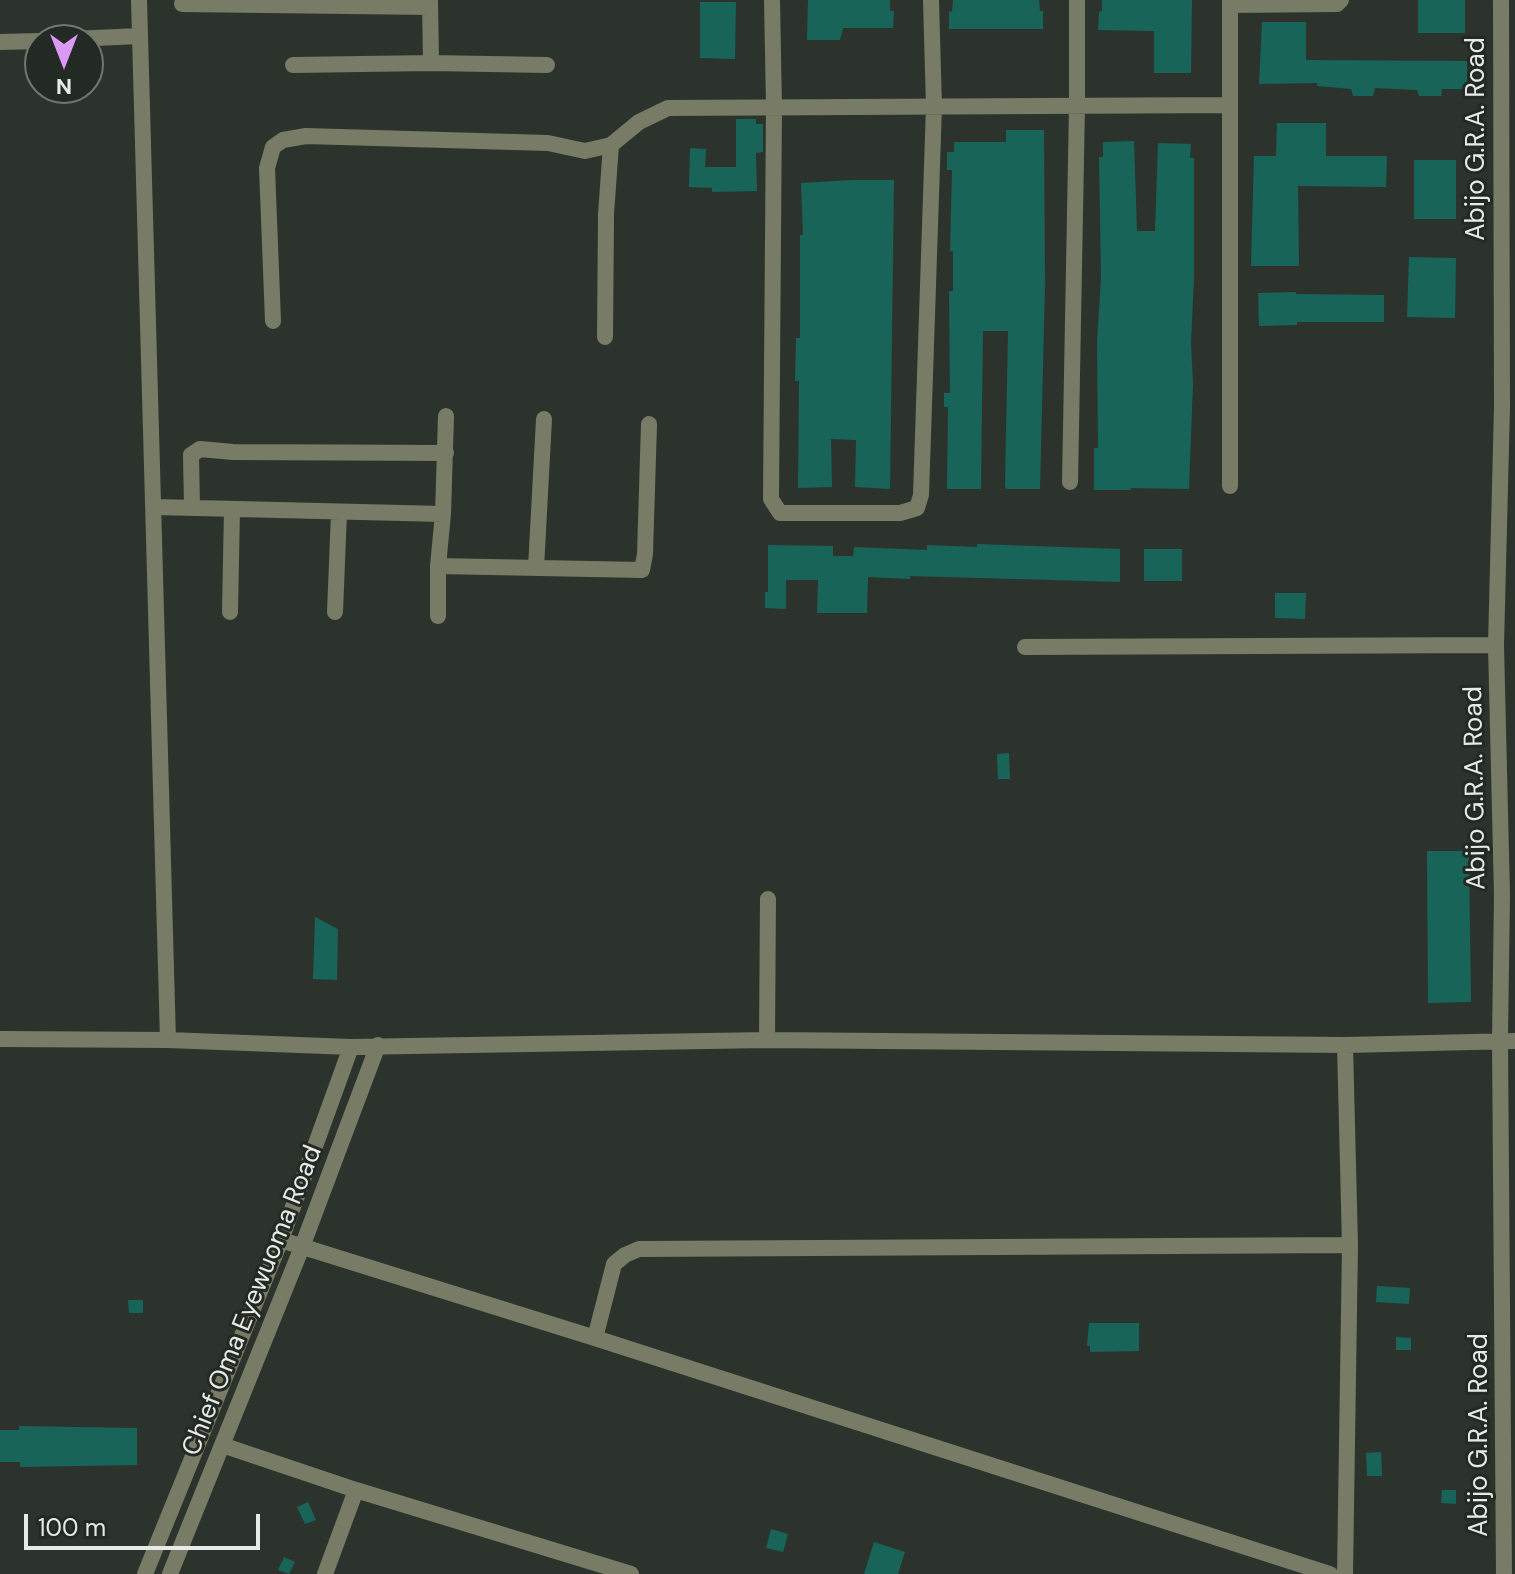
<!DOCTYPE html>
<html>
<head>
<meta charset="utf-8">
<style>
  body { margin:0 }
  #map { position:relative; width:1515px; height:1574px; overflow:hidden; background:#2c332d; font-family:"DM Sans",sans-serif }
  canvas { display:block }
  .north { position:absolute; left:24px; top:24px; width:80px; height:80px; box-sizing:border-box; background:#232923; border:2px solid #717771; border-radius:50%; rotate:180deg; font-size:22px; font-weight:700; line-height:32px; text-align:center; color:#e6ebe7 }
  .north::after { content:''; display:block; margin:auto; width:28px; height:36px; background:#dc99f4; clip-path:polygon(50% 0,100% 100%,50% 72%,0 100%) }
  .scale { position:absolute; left:24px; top:1514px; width:236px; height:36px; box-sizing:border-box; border:4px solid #e6ebe7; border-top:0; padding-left:10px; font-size:24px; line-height:28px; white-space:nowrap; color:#e6ebe7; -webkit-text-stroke:6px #232923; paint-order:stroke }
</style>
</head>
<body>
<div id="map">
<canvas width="1515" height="1574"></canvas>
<div class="north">N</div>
<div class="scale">100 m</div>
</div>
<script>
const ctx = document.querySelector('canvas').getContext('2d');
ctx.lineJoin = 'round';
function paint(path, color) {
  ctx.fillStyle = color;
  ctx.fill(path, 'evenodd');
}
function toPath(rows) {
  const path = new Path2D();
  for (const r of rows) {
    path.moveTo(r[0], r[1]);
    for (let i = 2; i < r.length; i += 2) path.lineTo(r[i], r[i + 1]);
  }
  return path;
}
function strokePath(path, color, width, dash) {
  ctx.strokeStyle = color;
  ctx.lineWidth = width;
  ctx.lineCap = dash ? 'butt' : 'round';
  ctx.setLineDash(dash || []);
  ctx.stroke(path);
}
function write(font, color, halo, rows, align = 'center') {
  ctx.font = font + ' "DM Sans",sans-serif';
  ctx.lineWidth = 6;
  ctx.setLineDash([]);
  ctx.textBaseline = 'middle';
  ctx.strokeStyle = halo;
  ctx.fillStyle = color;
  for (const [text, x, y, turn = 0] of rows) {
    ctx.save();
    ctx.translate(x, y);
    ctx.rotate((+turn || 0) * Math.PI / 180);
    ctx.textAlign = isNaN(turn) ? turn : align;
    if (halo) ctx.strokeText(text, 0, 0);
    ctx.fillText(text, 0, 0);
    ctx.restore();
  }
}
const building = toPath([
  [808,0,890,0,890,11,894,11,893,28,843,28,840,40,807,40],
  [953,0,1039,0,1040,11,1043,11,1043,29,949,29,949,11,952,12],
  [1102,0,1192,0,1191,73,1154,73,1154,31,1098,30,1099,12,1102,11],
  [1418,0,1465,0,1465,33,1418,33],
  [700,2,736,2,735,59,700,58],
  [1262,22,1306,22,1306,60,1467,61,1467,89,1442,89,1441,96,1419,96,1417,90,1375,88,1373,96,1353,96,1351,89,1317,86,1317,83,1259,84],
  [736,119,756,119,756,124,763,124,763,152,756,153,757,191,712,192,712,188,689,187,690,148,706,149,705,167,736,167],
  [1277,123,1326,123,1326,156,1387,156,1386,187,1298,186,1299,266,1251,266,1254,156,1276,156],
  [1006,130,1044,130,1045,285,1040,489,1006,489,1005,486,1008,331,983,331,981,489,947,489,948,407,944,407,944,393,950,393,949,291,953,291,953,251,950,251,952,170,947,170,947,152,954,152,954,142,1006,142],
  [1134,141,1137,231,1155,231,1158,143,1191,144,1190,158,1194,158,1194,278,1191,343,1193,384,1189,489,1131,488,1131,490,1094,490,1094,448,1098,448,1097,343,1101,278,1099,157,1103,157,1103,142],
  [1414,160,1456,160,1456,219,1414,219],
  [852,180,894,180,890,489,855,487,856,440,831,439,832,487,798,488,799,381,795,381,796,338,800,338,800,235,803,235,801,183],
  [1409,257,1456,258,1455,318,1407,317],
  [1296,292,1296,294,1384,295,1384,322,1297,322,1297,325,1259,326,1258,293],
  [977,544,1120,549,1120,582,910,576,910,579,868,577,867,613,817,613,818,580,786,580,786,609,765,608,765,592,768,592,768,545,833,546,833,556,853,556,854,547,927,550,927,545,977,547],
  [1144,549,1182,549,1182,581,1144,581],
  [1275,593,1306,593,1305,619,1275,618],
  [1009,753,1010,779,998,779,997,754],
  [1427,851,1469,851,1471,1002,1428,1003],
  [315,917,338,929,337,980,313,979],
  [1377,1286,1410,1288,1409,1304,1376,1302],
  [128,1300,143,1300,143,1313,129,1313],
  [1089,1323,1139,1323,1139,1351,1090,1352,1090,1346,1087,1346],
  [1396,1337,1411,1338,1411,1350,1396,1350],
  [19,1426,137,1428,137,1465,20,1467,20,1462,0,1462,0,1430,19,1430],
  [1381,1452,1382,1476,1367,1476,1366,1453],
  [1442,1490,1456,1490,1456,1504,1441,1503],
  [308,1502,316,1520,305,1524,297,1507],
  [771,1529,788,1534,783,1552,766,1548],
  [874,1542,905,1552,898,1574,864,1574],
  [284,1557,295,1562,289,1574,278,1570]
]);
const minor = toPath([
  [139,0,168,1040],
  [430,0,431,63,547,65],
  [772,0,774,106,771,499,780,513,900,513,917,508,921,495,934,106,931,0],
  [1230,0,1230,486],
  [1501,0,1502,407,1496,645,1502,895,1500,1040,1504,1574],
  [182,4,430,7],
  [1230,5,1337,4,1341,0],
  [51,40,139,36],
  [0,42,40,41],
  [293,65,431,63],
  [273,321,267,168,273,147,283,140,306,136,548,143,585,151,611,145,639,122,668,108,1230,105],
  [605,337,606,214,611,145],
  [1070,482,1077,105,1077,0],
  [155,507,443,514,438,566,438,616],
  [192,507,191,455,200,449,233,452,446,453],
  [443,514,446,416],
  [438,566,642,570,645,554,649,424],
  [536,568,544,419],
  [230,612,232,509],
  [335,612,339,513],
  [1025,647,1496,645],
  [0,1039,168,1040,351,1047,767,1040,1345,1045,1515,1041],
  [767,1040,768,899],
  [1345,1045,1350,1245,1345,1574],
  [281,1240,595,1338,1330,1574],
  [595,1338,614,1264,625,1255,639,1249,1350,1245],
  [222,1445,356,1490,631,1574],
  [145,1574,281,1240,351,1047],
  [170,1574,302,1247,378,1045],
  [325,1574,356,1490]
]);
const streetNames = [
  ["Abijo G.R.A. Road",1477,139,-90],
  ["Abijo G.R.A. Road",1476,788,-91],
  ["Chief Oma Eyewuoma Road",253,1301,-68],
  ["Abijo G.R.A. Road",1480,1435,-90]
];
paint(building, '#196459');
strokePath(minor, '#787b65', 16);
write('26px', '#e6ebe7', '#232923', streetNames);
</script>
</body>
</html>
